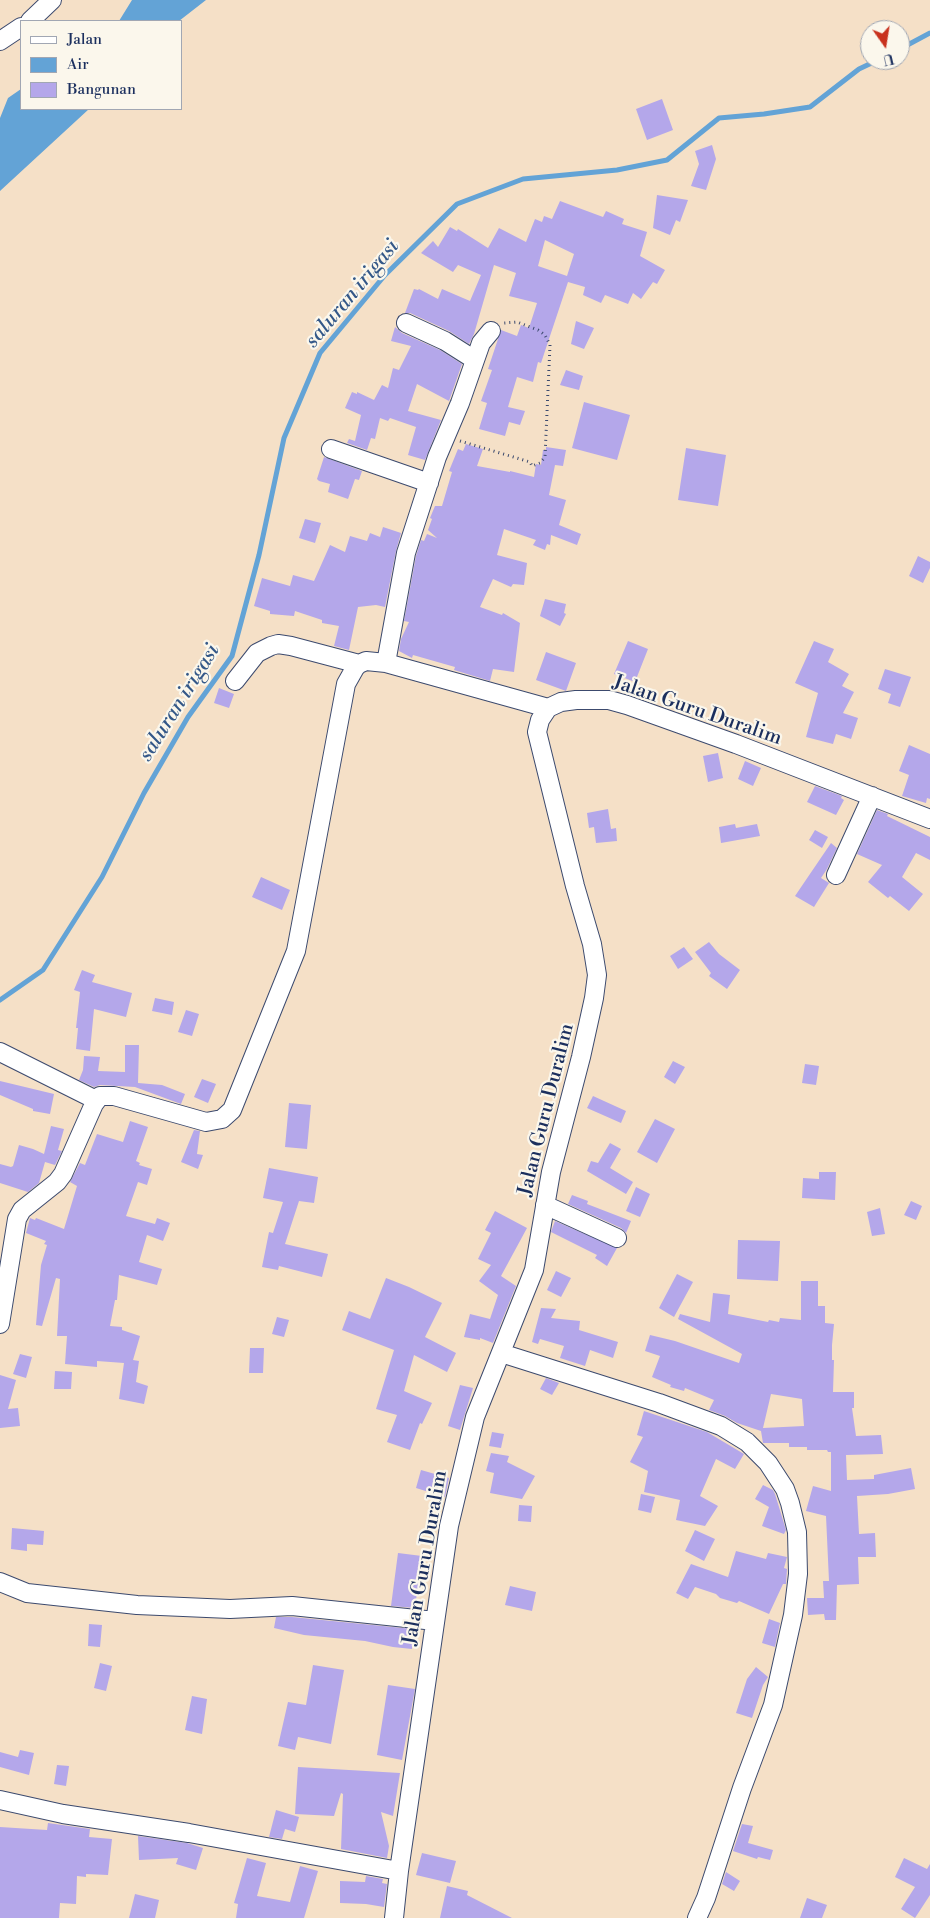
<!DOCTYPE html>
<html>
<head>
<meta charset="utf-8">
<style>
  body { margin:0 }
  #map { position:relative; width:930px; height:1918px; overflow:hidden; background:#f5e0c7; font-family:"Libre Bodoni",serif }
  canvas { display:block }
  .legend { position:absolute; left:20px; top:20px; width:162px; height:90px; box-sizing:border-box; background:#fbf7ec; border:1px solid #a1a7b3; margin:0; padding:6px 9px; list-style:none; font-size:15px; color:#1b2f5e }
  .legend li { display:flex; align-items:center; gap:10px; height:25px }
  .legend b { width:25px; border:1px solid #a1a7b3 }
  .north { position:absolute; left:860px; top:20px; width:50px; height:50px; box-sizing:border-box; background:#fbf7ec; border:1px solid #a1a7b3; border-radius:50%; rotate:167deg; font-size:14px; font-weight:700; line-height:20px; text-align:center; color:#1b2f5e }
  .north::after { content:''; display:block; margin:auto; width:18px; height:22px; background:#c8321e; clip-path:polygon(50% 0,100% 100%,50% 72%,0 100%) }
</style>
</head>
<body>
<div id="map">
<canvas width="930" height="1918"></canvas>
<ul class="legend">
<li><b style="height:6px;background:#fff"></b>Jalan</li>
<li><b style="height:14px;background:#63a3d6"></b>Air</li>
<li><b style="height:14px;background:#b4a7ea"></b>Bangunan</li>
</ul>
<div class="north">U</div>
</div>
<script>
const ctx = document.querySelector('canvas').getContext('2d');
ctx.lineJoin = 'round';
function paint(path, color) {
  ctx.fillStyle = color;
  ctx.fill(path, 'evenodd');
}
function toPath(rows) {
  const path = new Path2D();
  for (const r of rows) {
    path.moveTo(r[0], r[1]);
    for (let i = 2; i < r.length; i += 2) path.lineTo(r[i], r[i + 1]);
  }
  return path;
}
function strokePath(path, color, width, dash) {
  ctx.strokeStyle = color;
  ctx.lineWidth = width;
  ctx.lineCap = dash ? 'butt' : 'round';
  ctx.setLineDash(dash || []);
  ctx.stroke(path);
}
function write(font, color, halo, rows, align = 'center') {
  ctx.font = font + ' "Libre Bodoni",serif';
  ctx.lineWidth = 4.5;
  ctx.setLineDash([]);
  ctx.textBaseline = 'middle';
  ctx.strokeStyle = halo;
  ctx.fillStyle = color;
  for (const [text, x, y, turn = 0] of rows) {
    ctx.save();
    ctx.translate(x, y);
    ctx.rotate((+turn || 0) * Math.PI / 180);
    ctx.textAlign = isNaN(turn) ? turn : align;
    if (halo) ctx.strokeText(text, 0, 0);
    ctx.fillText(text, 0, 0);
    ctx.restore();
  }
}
const water = toPath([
  [132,0,206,0,179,21,119,21],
  [21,89,21,109,89,109,0,191,0,118,8,98]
]);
const stream = toPath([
  [900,49,930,33],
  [0,1000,43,970,102,877,144,793,188,717,232,656,259,555,284,438,320,353,385,275,457,204,523,179,617,170,667,160,719,118,764,114,810,107,859,69,878,60]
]);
const building = toPath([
  [662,99,673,130,647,140,636,109],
  [712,145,716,159,706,190,691,186,699,164,695,151],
  [657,195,688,200,680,222,676,220,670,235,653,228],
  [560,201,603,217,606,211,624,219,622,224,647,232,640,256,665,270,657,284,653,282,641,299,633,293,628,304,605,295,601,303,583,295,585,287,568,282,541,363,538,362,533,382,517,377,508,407,525,411,520,425,509,422,505,436,479,429,487,403,481,401,492,370,488,369,501,330,517,336,521,325,529,328,537,303,509,296,516,273,494,265,474,334,469,344,449,331,410,313,405,313,414,289,418,290,419,289,438,299,442,289,470,301,481,275,458,265,453,272,421,253,433,241,438,247,450,227,457,231,458,229,488,248,499,228,526,242,535,219,542,222,544,216,552,219],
  [545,240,574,254,567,276,538,266],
  [576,321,594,328,584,349,571,344],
  [395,327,402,333,440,350,462,364,449,401,417,384,408,411,441,420,425,460,408,455,416,427,390,418,388,421,380,418,375,439,371,438,367,450,347,443,349,439,355,441,361,415,345,408,352,392,357,394,357,392,374,400,382,385,388,388,393,368,399,370,411,346,391,341],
  [566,370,583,376,579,390,560,385],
  [584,402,630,415,617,460,572,448],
  [466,444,483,449,477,466,510,472,510,471,534,477,536,464,541,465,543,450,546,450,546,447,566,450,563,466,555,465,549,495,566,500,559,525,581,534,577,545,551,535,550,545,547,544,545,550,533,545,536,540,504,529,497,555,527,563,524,585,513,584,511,587,493,579,480,607,502,615,503,613,520,623,514,672,493,669,490,681,454,670,455,667,413,655,412,658,399,651,401,639,409,622,404,621,416,556,421,540,424,541,427,534,437,538,428,530,432,519,430,518,435,506,442,506,452,472,449,471,458,449,463,451],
  [686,448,726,455,718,506,678,500],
  [324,457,362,471,359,480,355,479,348,499,328,492,330,484,319,481,317,479],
  [305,519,321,523,315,543,299,538],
  [383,527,401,533,396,551,385,607,376,605,358,607,349,650,334,646,339,626,322,623,322,620,295,611,294,616,270,614,270,611,254,606,262,578,290,586,293,575,314,581,330,545,345,552,350,536,367,541,370,533,380,537],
  [918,556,930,562,930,568,923,583,909,576],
  [545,599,566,604,564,613,566,614,560,626,540,616],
  [628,641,648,649,635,682,614,674],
  [814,641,834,649,828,662,849,674,842,686,854,692,843,713,858,718,851,739,836,734,833,744,806,737,818,693,795,683],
  [546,652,576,663,566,691,536,680],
  [885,669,911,677,900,707,888,703,891,694,878,689],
  [219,688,234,694,229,708,214,703],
  [909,745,930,754,930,799,927,798,926,803,902,796,909,775,899,771],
  [718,753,723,778,708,782,703,756],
  [745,761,761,768,753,786,738,779],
  [815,786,842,796,841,798,844,800,836,815,807,802],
  [608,809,611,829,616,828,617,841,596,843,594,827,589,828,587,813],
  [877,810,888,814,887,816,930,837,930,860,916,853,902,877,923,894,909,911,890,896,888,898,868,882,882,865,857,854],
  [735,824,736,828,757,824,760,836,721,843,719,827],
  [815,830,828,837,822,848,809,840],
  [831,843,837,848,827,869,821,878,829,883,814,907,795,896],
  [261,877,290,890,282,910,252,897],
  [709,942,719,954,740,970,727,989,709,976,711,973,695,952],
  [684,947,693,959,678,969,670,956],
  [82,970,95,975,92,982,132,993,126,1017,94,1009,90,1051,76,1049,78,1028,76,1028,80,992,74,990],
  [155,998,174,1002,172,1015,152,1011],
  [186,1010,199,1014,192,1036,178,1032],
  [125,1045,139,1045,138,1083,162,1085,185,1094,181,1104,135,1087,100,1085,94,1087,79,1080,83,1070,84,1056,100,1057,98,1071,125,1072],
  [673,1061,685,1067,675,1084,664,1077],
  [805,1064,819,1066,816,1085,802,1083],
  [202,1079,216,1084,208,1103,194,1097],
  [0,1081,54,1094,50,1114,33,1111,33,1109,0,1095],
  [593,1096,626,1111,621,1123,587,1108],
  [289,1103,311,1105,307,1149,285,1147],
  [655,1119,675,1129,657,1163,637,1152],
  [130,1121,148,1127,136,1161,140,1163,139,1165,152,1169,147,1185,138,1182,126,1216,155,1224,157,1218,170,1223,163,1241,147,1235,139,1262,162,1269,157,1285,119,1275,117,1300,115,1300,110,1326,122,1327,122,1330,140,1336,133,1360,139,1361,136,1382,148,1386,144,1404,119,1399,124,1363,97,1361,97,1367,65,1364,67,1336,57,1336,60,1279,56,1278,42,1326,36,1325,41,1265,47,1245,44,1244,46,1241,26,1233,30,1218,35,1220,36,1218,64,1229,77,1186,70,1182,80,1163,85,1165,97,1134,123,1142],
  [51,1126,64,1129,58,1150,62,1151,55,1165,45,1162,39,1183,28,1192,0,1183,0,1164,11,1167,13,1166,19,1145,33,1149,44,1154],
  [194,1130,200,1131,197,1154,203,1155,198,1169,181,1162],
  [610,1143,621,1149,610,1168,633,1182,626,1194,587,1171,591,1161,598,1163],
  [269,1168,318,1177,314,1203,299,1201,285,1244,328,1254,322,1277,279,1266,278,1270,262,1267,269,1232,273,1233,283,1202,263,1198],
  [819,1172,836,1172,835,1200,802,1198,803,1178,819,1179],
  [636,1187,650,1194,640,1217,626,1211],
  [572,1195,588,1201,587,1204,631,1221,626,1233,621,1228,568,1204],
  [911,1201,922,1206,916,1220,904,1215],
  [880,1208,885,1234,872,1236,867,1212],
  [495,1211,527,1228,501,1276,516,1286,493,1343,480,1338,480,1340,464,1337,470,1314,490,1319,498,1295,479,1281,491,1265,478,1259,491,1233,485,1230],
  [555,1221,617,1248,607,1266,595,1258,597,1255,551,1232],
  [738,1240,780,1241,778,1281,737,1279],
  [556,1271,571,1278,561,1297,547,1290],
  [677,1274,693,1282,674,1317,659,1308],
  [386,1278,409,1287,442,1303,425,1337,456,1353,447,1372,414,1355,404,1391,432,1403,422,1424,420,1423,410,1450,387,1442,397,1415,376,1409,394,1350,342,1330,349,1311,370,1319],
  [801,1281,818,1281,818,1306,825,1306,825,1323,834,1324,832,1345,832,1360,834,1360,833,1392,854,1392,854,1408,852,1408,856,1436,881,1435,883,1454,846,1455,847,1480,874,1479,874,1475,911,1468,915,1489,888,1494,857,1496,859,1534,875,1533,876,1557,858,1557,859,1584,837,1585,836,1620,825,1620,824,1614,808,1615,807,1598,824,1598,823,1581,829,1581,826,1516,806,1511,813,1486,831,1491,831,1452,828,1452,827,1450,807,1450,807,1447,789,1447,789,1443,763,1443,761,1431,737,1423,725,1416,709,1410,714,1400,685,1388,684,1391,670,1387,671,1385,652,1377,660,1356,645,1351,650,1335,675,1341,739,1363,742,1354,678,1319,680,1314,710,1322,713,1293,730,1295,728,1314,768,1322,769,1320,779,1322,780,1318,801,1320],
  [771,1394,802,1399,804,1426,763,1428],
  [541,1308,556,1309,551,1318,580,1321,579,1330,618,1342,613,1358,590,1350,585,1366,560,1358,564,1346,540,1339,538,1344,532,1342],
  [277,1317,289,1320,284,1337,272,1334],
  [250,1348,264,1348,263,1373,249,1373],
  [20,1354,32,1357,26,1378,13,1374],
  [55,1371,72,1372,71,1389,54,1389],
  [0,1375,16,1380,8,1409,18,1408,20,1426,0,1428],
  [546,1378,559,1383,552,1395,540,1389],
  [460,1385,473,1388,460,1430,448,1426],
  [644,1411,707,1432,744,1454,735,1469,716,1459,700,1496,718,1506,705,1526,676,1520,680,1500,644,1492,648,1471,630,1462,643,1437,637,1435],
  [492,1432,504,1434,501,1448,489,1446],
  [491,1453,509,1456,507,1462,535,1476,522,1499,490,1493,494,1473,486,1471],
  [421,1470,449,1478,445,1497,416,1488],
  [763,1485,773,1490,775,1494,786,1530,784,1534,762,1526,769,1507,755,1499],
  [641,1494,655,1497,651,1513,638,1510],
  [519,1505,532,1506,531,1522,518,1521],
  [12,1528,44,1531,43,1545,27,1544,27,1551,11,1549],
  [695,1530,715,1539,704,1561,685,1551],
  [736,1551,766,1559,768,1553,787,1557,784,1568,787,1569,786,1584,783,1584,769,1614,739,1601,737,1603,720,1598,716,1594,695,1587,688,1599,676,1593,691,1564,728,1577],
  [398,1553,422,1556,415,1608,391,1606],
  [510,1586,536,1592,532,1611,505,1605],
  [276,1617,292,1617,413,1629,412,1649,393,1647,365,1641,304,1635,274,1628],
  [769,1619,780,1623,775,1647,762,1643],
  [89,1624,102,1625,100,1647,88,1646],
  [100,1663,112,1666,106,1691,94,1688],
  [313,1665,344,1670,331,1744,298,1737,295,1750,278,1746,288,1702,306,1705],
  [756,1667,768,1677,763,1685,752,1718,736,1713,747,1679],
  [388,1685,415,1689,402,1760,377,1755],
  [192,1696,207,1699,202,1734,185,1730],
  [20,1750,34,1753,29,1775,0,1767,0,1752,18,1757],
  [57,1765,69,1766,66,1786,54,1784],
  [298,1767,400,1773,393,1816,381,1812,389,1846,387,1858,341,1849,343,1794,341,1793,334,1816,295,1814],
  [276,1810,299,1817,295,1832,285,1829,282,1839,269,1837],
  [48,1823,90,1829,89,1837,112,1839,108,1875,86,1874,86,1877,77,1876,76,1904,60,1903,59,1918,0,1918,0,1827,47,1830],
  [742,1824,753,1826,748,1843,773,1850,770,1860,758,1857,757,1859,733,1851],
  [138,1836,187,1843,203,1848,196,1870,176,1864,178,1858,139,1860],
  [422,1853,456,1861,450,1883,416,1875],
  [247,1858,266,1863,257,1896,290,1902,300,1866,318,1871,304,1918,236,1918,238,1904,234,1903],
  [904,1858,927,1869,930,1864,930,1895,915,1918,901,1909,915,1887,895,1877],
  [726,1872,740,1881,734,1891,722,1884],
  [366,1876,383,1879,382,1883,387,1884,384,1907,366,1904,340,1903,340,1881,365,1882],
  [447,1886,468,1891,467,1895,512,1918,440,1918],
  [135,1894,159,1900,155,1918,129,1918],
  [807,1898,827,1905,822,1918,800,1918]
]);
const path = toPath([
  [460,441,530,462,532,466,540,463,545,457,550,345,545,335,538,330,517,322,504,323]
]);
const street = toPath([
  [30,21,52,0],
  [0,41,21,27],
  [406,323,445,341,475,360],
  [331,449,429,483],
  [386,663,406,553,437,457,460,403,481,343,491,331],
  [235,681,257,653,271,646,278,644,291,646,359,664],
  [836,875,872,796],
  [0,1052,96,1100],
  [545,1205,617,1238],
  [0,1324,17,1219,22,1210,57,1182,63,1174,94,1104,100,1096,114,1096,206,1122,222,1119,232,1110,296,951,346,684,355,668,359,664,366,661,386,663,548,708],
  [501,1353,659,1403,721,1426,747,1442,768,1463,785,1489,790,1503,797,1532,798,1574,793,1615,773,1705,742,1788,706,1898,697,1918],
  [0,1582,27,1593,137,1605,230,1609,292,1606,435,1621],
  [0,1800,63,1814,189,1833,399,1871],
  [394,1918,399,1871,449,1526,475,1417,534,1270,551,1172,581,1057,594,998,597,975,592,944,575,886,537,732,540,720,548,708,561,702,576,700,609,700,627,705,736,744,930,819]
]);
const streetNames = [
  ["Jalan Guru Duralim",697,711,19],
  ["Jalan Guru Duralim",547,1110,-76],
  ["Jalan Guru Duralim",426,1558,-80]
];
const waterNames = [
  ["saluran irigasi",353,294,-50],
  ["saluran irigasi",180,703,-58]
];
paint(water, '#63a3d6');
strokePath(stream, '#63a3d6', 5);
paint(building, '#b4a7ea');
strokePath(street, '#3c4a6e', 20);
strokePath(path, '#3c4a6e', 3, [1, 4]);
strokePath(street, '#fff', 18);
write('20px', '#1b2f5e', '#fbf7ec', streetNames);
write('italic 21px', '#345888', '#fbf7ec', waterNames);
</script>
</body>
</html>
